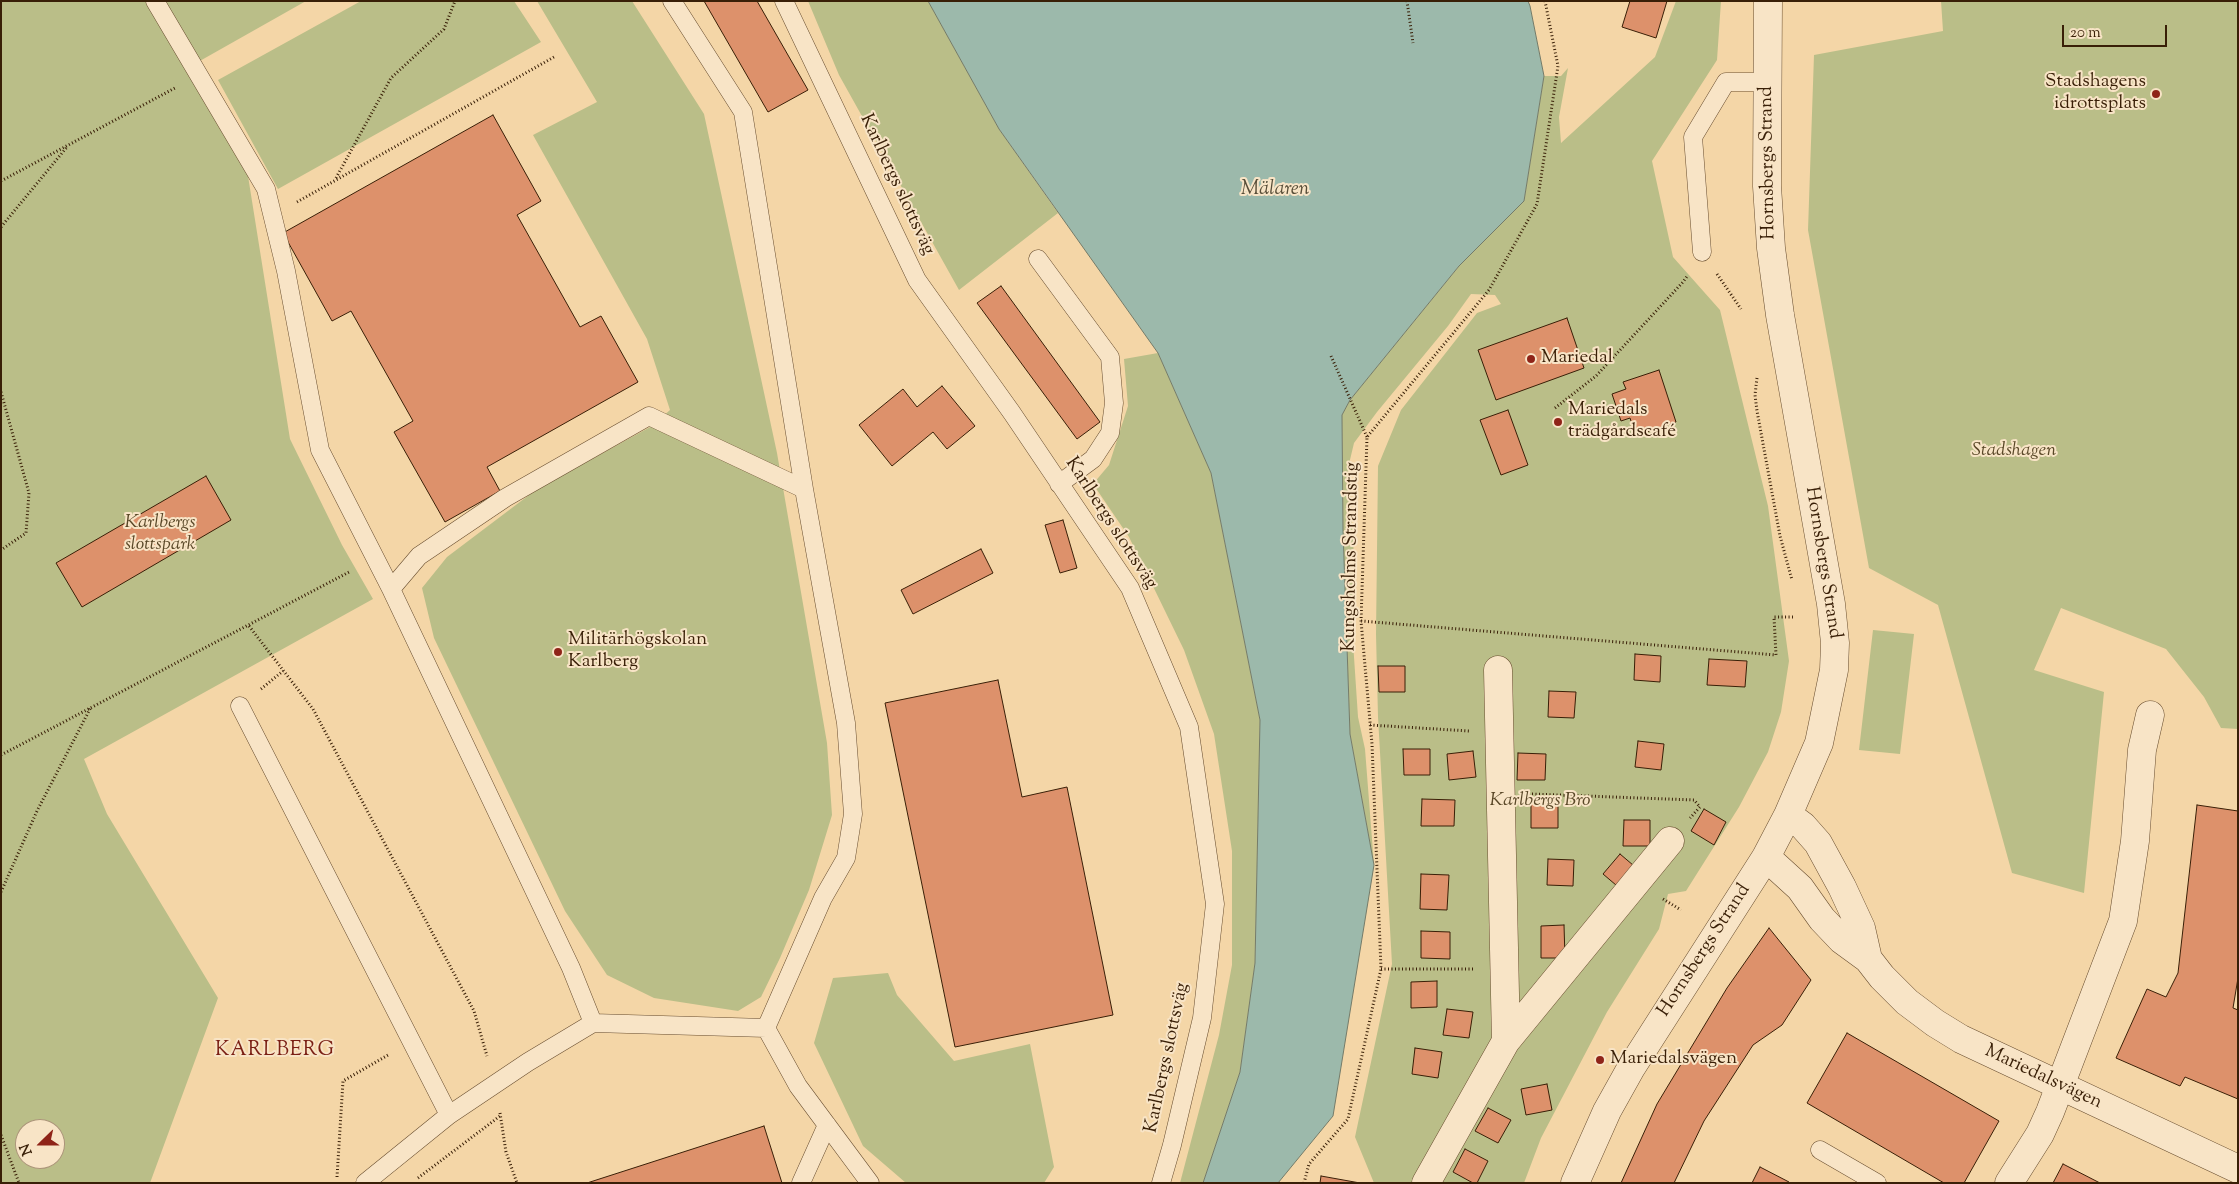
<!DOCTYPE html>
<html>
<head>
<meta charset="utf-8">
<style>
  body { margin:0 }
  #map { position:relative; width:2239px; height:1184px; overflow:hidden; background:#f4d6a7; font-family:"Sorts Mill Goudy",serif }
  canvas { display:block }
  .frame { position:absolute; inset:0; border:2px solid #391f07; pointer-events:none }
  .north { position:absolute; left:15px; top:1119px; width:50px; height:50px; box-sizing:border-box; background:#f8e4c6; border:1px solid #ac957a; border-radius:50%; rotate:248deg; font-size:14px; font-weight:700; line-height:20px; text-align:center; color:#391f07 }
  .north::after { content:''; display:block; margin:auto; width:18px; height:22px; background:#8f2418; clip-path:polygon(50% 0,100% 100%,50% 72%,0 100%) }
  .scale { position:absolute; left:2062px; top:25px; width:105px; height:22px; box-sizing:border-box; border:2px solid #391f07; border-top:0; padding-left:6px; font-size:15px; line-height:18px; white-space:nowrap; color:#391f07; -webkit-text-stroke:4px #f8e4c6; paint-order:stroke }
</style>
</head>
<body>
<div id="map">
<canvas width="2239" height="1184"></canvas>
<div class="frame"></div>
<div class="north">N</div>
<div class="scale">20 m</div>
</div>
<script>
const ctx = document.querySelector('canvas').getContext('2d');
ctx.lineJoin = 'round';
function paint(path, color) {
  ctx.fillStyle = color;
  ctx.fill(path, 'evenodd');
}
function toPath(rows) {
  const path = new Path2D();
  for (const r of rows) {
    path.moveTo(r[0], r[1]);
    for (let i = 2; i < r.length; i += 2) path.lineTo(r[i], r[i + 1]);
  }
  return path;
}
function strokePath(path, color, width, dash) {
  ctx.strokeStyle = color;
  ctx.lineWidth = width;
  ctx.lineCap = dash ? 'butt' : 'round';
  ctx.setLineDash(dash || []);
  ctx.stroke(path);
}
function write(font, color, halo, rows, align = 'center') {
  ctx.font = font + ' "Sorts Mill Goudy",serif';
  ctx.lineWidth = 4;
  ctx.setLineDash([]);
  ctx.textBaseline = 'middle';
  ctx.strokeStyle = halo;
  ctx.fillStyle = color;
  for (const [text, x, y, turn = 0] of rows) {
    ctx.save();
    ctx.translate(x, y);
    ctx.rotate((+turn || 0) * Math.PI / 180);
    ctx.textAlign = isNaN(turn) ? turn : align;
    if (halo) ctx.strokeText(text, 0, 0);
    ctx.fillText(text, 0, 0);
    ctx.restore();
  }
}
const green = toPath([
  [1,1,145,1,248,176,290,439,342,545,373,599,84,759,107,814,218,998,150,1183,1,1183],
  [25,1129,55,1129,55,1159,25,1159],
  [163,1,306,1,198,62],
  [361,1,514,1,541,42,278,189,218,80],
  [537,1,632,1,704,114,777,453,827,743,832,815,809,890,780,958,761,997,738,1011,654,998,607,975,565,911,434,638,422,588,447,557,537,489,652,426,670,410,647,339,533,135,597,102],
  [808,1,928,1,999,129,1058,213,959,290,839,75],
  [1676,1,1721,1,1717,60,1652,161,1673,257,1720,310,1768,506,1789,661,1781,712,1768,752,1739,807,1686,891,1668,894,1659,929,1607,1012,1541,1138,1524,1183,1374,1183,1355,1137,1392,964,1378,717,1376,634,1378,466,1401,410,1477,313,1501,304,1495,295,1471,294,1448,326,1377,412,1354,443,1349,464,1354,558,1352,627,1358,717,1365,749,1374,865,1350,734,1343,530,1342,415,1350,400,1459,266,1524,201,1544,76,1561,76,1568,68,1559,117,1561,143,1655,57],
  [1941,1,2238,1,2238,729,2221,728,2204,697,2166,649,2061,608,2034,670,2104,692,2084,893,2012,873,1938,605,1869,568,1808,230,1814,55,1943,31],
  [1158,353,1211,473,1260,720,1255,963,1240,1072,1203,1183,1180,1183,1219,1035,1232,965,1232,851,1214,734,1184,650,1129,537,1093,484,1109,465,1128,406,1124,359],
  [1873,630,1914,634,1900,754,1859,750],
  [888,973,897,995,954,1061,1030,1044,1054,1167,1044,1183,906,1183,863,1146,814,1043,833,978]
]);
const water = toPath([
  [928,1,1528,1,1530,6,1544,76,1524,201,1459,266,1350,400,1342,415,1343,530,1350,734,1374,865,1333,1116,1278,1183,1203,1183,1240,1072,1255,963,1260,720,1211,473,1158,353,999,129,928,1]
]);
const building = toPath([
  [704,1,757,1,808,90,768,112,704,1],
  [1630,1,1667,1,1656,38,1622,27,1630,1],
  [493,115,541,201,517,215,580,327,601,316,638,382,487,467,500,491,445,522,394,432,413,421,351,311,332,321,283,233,493,115],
  [1001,286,1100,422,1077,439,977,303,1001,286],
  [1567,318,1584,368,1496,400,1478,350,1567,318],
  [1659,370,1676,422,1636,436,1630,418,1621,421,1612,394,1626,389,1623,382,1659,370],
  [942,386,975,426,947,449,933,432,892,466,859,425,903,389,917,407,942,386],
  [1508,410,1528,465,1501,475,1480,420,1508,410],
  [206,476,231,520,82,607,56,563,206,476],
  [1063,520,1077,568,1060,573,1045,525,1063,520],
  [981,549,993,573,913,614,901,590,981,549],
  [1635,654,1661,656,1660,682,1634,680,1635,654],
  [1709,659,1747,661,1745,687,1707,685,1709,659],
  [1378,666,1405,666,1405,692,1379,692,1378,666],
  [998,680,1022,797,1067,787,1113,1015,955,1047,885,703,998,680],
  [1549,691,1576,692,1574,718,1548,717,1549,691],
  [1638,741,1664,744,1661,770,1635,767,1638,741],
  [1403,749,1430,749,1430,775,1404,775,1403,749],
  [1473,751,1476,777,1449,780,1447,754,1473,751],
  [1518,753,1546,754,1545,780,1517,780,1518,753],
  [1422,799,1455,800,1454,826,1421,826,1422,799],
  [1531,801,1558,802,1558,828,1531,828,1531,801],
  [2197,805,2238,811,2238,978,2233,1008,2238,1010,2238,1099,2185,1077,2180,1086,2116,1058,2147,989,2166,997,2178,973,2197,805],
  [1704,809,1726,822,1714,845,1691,831,1704,809],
  [1624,820,1650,820,1650,846,1623,846,1624,820],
  [1620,854,1640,871,1623,891,1603,874,1620,854],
  [1548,859,1574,860,1573,886,1547,885,1548,859],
  [1421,874,1449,875,1447,910,1420,909,1421,874],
  [1564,925,1565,958,1541,958,1541,926,1564,925],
  [1769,928,1811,980,1782,1025,1753,1045,1704,1121,1674,1183,1621,1183,1657,1104,1727,988,1769,928],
  [1421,931,1450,932,1450,959,1421,958,1421,931],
  [1437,981,1437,1007,1411,1008,1411,982,1437,981],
  [1447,1009,1473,1012,1469,1038,1443,1035,1447,1009],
  [1847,1033,1999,1121,1964,1183,1944,1183,1807,1103,1847,1033],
  [1415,1048,1442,1052,1438,1078,1412,1074,1415,1048],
  [1547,1084,1552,1110,1526,1115,1521,1089,1547,1084],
  [1488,1108,1511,1120,1498,1143,1475,1131,1488,1108],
  [764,1126,782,1183,587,1183,764,1126],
  [1465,1149,1488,1161,1477,1183,1473,1183,1453,1172,1465,1149],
  [2063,1164,2100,1183,2053,1183,2063,1164],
  [1760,1167,1789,1182,1790,1183,1752,1183,1760,1167],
  [1321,1176,1360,1183,1320,1183,1321,1176]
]);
const path = toPath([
  [1407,1,1413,43],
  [336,178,391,78,444,29,455,1],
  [1,181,175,88],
  [297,202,554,57],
  [1,227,67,147],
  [1717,274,1741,309],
  [1331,356,1367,437],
  [1757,378,1755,395,1757,411,1780,536,1792,580],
  [1,392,29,493,26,533,1,550],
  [1555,408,1596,376,1683,282,1688,275],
  [1361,621,1776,655,1774,617,1793,617],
  [249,626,313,709,474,1011,487,1056],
  [261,689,283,671],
  [1370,725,1469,731],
  [1,755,351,571],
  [1532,794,1694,800,1700,807,1690,818],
  [1,892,37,811,91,707],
  [1663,899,1681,910],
  [1381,969,1473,969],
  [500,1113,506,1152,517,1183],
  [1,1135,19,1183],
  [337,1177,343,1081,388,1055],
  [418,1178,500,1116],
  [1304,1183,1309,1164,1348,1119,1381,969,1372,744,1361,621,1367,437,1489,290,1537,204,1558,66,1545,1]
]);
const lane = toPath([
  [155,1,266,189,286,271,320,450,391,589],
  [672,1,743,112,804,489,846,723,853,814,846,858,823,898,766,1028],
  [784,1,917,280,1012,413,1130,588,1189,727,1215,904,1202,1018,1172,1145,1161,1183],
  [1702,252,1693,137,1726,82,1767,82],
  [1038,259,1110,357,1114,403,1110,433,1093,459,1059,484],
  [804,489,649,416,505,498,419,556,391,589,571,968,593,1023,766,1028,798,1086,870,1183],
  [240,706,449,1115],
  [1820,1150,1877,1183],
  [365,1183,449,1115,528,1062,593,1023],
  [801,1183,827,1125]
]);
const street = toPath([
  [1498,670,1506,1041],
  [1788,815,1803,826,1818,843,1842,887,1861,928,1868,959],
  [1766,857,1800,888,1822,919,1842,940,1868,959,1882,977,1907,1002,1935,1023,1961,1039,2238,1169],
  [1426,1183,1506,1041,1670,841],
  [1575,1183,1607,1111,1631,1068,1766,857,1788,815,1819,743,1834,670,1835,643,1831,604,1780,315,1771,248,1767,186,1768,1],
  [2009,1183,2040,1134,2050,1112,2123,921,2135,841,2142,750,2150,715]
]);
const markers = [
  [2156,94,5,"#8f2418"],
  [1531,359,5,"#8f2418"],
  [1558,422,5,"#8f2418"],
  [558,652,5,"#8f2418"],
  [1600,1060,5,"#8f2418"]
];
const poiNames = [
  ["Stadshagens",2146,83,"right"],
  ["idrottsplats",2146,105,"right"],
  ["Mariedal",1541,359],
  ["Mariedals",1568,411],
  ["trädgårdscafé",1568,433],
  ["Militärhögskolan",568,641],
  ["Karlberg",568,663],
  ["Mariedalsvägen",1610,1060]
];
const streetNames = [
  ["Hornsbergs Strand",1769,163,-91],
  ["Karlbergs slottsväg",896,185,65],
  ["Karlbergs slottsväg",1110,524,57],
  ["Kungsholms Strandstig",1352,557,-89],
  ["Hornsbergs Strand",1822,563,81],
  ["Hornsbergs Strand",1705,951,-57],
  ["Karlbergs slottsväg",1168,1058,-78],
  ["Mariedalsvägen",2043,1078,25]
];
const parkNames = [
  ["Stadshagen",2014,452],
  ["Karlbergs",160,524],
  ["slottspark",160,546],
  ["Karlbergs Bro",1540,802]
];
const waterNames = [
  ["Mälaren",1275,191]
];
const neighbourhoodNames = [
  ["KARLBERG",275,1052]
];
paint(green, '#babe88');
paint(water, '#9cb9ab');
strokePath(water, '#747b69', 1);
paint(building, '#dd916b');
strokePath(building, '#391f07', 1);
strokePath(lane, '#684d2f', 19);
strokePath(street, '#684d2f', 29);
strokePath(path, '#391f07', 3, [1, 2.5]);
strokePath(lane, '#f8e4c6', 18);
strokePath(street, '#f8e4c6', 28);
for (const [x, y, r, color] of markers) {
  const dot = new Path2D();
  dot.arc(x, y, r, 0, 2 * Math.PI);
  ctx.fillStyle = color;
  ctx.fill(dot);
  strokePath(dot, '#f8e4c6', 2);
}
write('19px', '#391f07', '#f8e4c6', poiNames, 'left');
write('19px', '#391f07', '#f8e4c6', streetNames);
write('italic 19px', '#594727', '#f8e4c6', parkNames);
write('italic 20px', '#574d38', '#f8e4c6', waterNames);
ctx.letterSpacing = '1px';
write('20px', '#7a1f14', '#f8e4c6', neighbourhoodNames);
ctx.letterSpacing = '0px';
</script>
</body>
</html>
